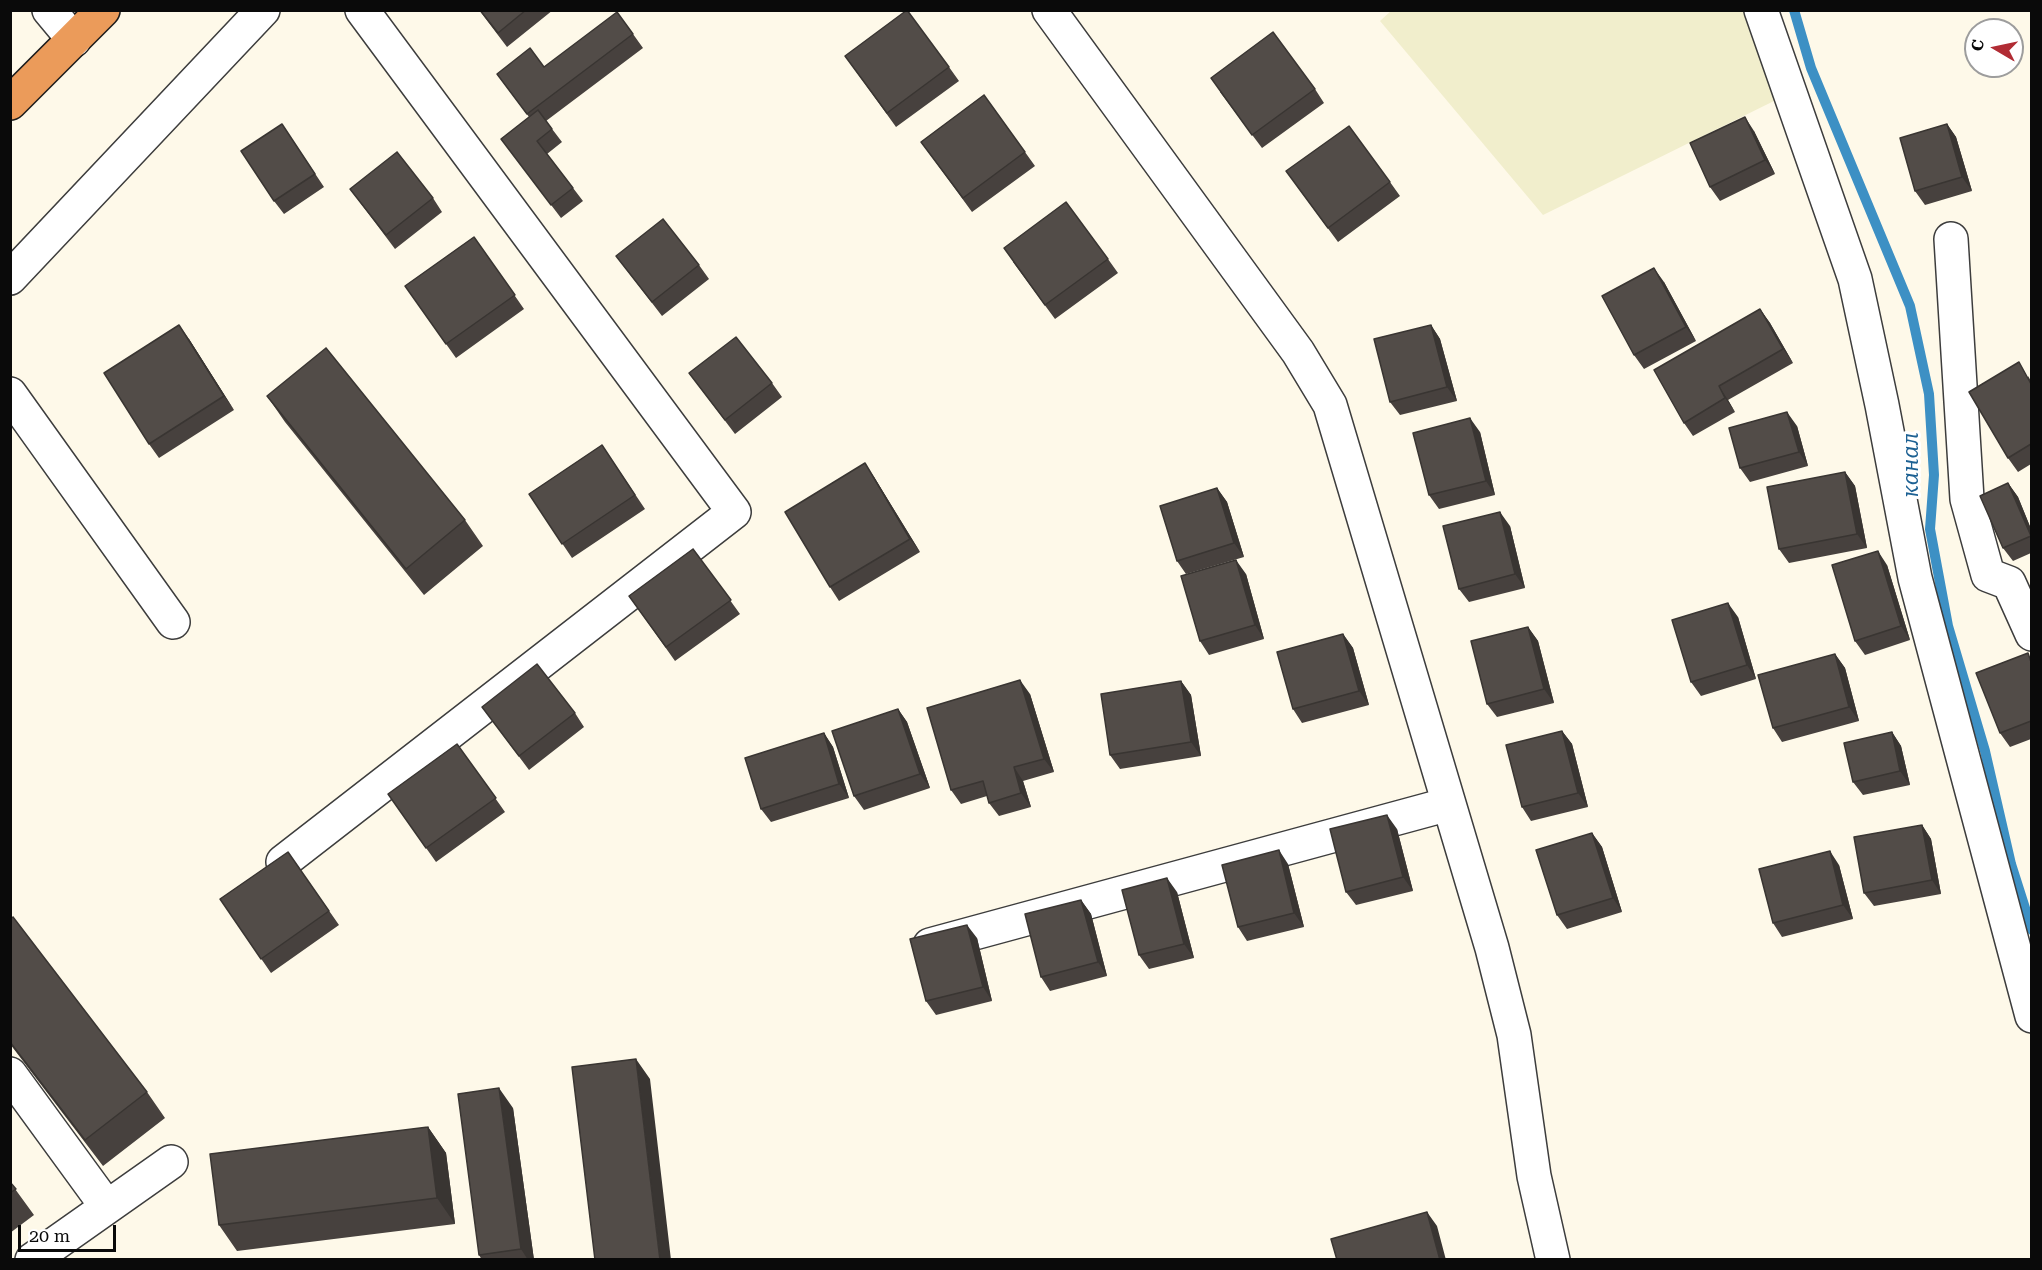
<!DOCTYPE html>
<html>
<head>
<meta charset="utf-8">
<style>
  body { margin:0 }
  #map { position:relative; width:2042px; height:1270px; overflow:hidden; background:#fef9e9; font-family:"Roboto Serif",serif }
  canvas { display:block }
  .frame { position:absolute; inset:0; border:12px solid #0a0a0a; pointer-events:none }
  .north { position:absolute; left:1964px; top:18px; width:60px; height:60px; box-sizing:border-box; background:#fff; border:2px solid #9d9d9d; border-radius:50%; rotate:279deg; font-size:16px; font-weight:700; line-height:24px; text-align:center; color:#0a0a0a }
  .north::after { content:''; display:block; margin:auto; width:21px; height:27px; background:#b12c34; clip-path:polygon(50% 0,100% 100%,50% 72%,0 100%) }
  .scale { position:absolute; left:18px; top:1225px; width:98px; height:27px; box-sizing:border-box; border:3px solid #0a0a0a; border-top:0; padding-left:8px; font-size:18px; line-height:21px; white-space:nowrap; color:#0a0a0a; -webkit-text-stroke:4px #fff; paint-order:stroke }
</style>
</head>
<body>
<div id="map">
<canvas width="2042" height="1270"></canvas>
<div class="frame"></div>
<div class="north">С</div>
<div class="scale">20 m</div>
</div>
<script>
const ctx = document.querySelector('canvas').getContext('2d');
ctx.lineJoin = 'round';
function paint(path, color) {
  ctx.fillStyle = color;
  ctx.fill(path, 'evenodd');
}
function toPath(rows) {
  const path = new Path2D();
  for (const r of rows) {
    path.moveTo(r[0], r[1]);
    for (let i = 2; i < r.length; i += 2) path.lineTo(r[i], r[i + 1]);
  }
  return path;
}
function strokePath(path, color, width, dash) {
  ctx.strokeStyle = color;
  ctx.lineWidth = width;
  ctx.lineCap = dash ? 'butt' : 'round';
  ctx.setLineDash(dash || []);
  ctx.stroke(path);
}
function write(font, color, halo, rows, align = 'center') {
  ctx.font = font + ' "Roboto Serif",serif';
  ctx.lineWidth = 6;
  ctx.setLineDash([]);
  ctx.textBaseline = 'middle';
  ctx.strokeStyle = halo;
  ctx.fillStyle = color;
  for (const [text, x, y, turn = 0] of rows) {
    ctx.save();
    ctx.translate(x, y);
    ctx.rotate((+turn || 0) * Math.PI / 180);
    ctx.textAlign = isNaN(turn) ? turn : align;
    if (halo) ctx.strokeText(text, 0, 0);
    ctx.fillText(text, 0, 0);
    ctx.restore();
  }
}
const farmland = toPath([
  [1392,10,1744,11,1776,100,1543,215,1380,21]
]);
const stream = toPath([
  [1794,10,1811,68,1910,306,1929,394,1934,475,1930,529,1948,626,1985,751,2011,864,2032,930]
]);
const minor = toPath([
  [49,10,74,40],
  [1049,10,1298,352,1330,405,1492,948,1514,1035,1534,1176,1553,1260],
  [1761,10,1855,279,1882,405,1915,578,2032,1016],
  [1951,239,1967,499,1988,575,2009,583,2032,634],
  [10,278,263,10],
  [10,394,173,622],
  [283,862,734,512,362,10],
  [930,945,1449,804],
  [10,1074,107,1207],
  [32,1260,171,1162]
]);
const highway = toPath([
  [10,103,103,10]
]);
const wall = toPath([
  [479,10,553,10,507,47],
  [633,34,643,48,546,121,562,142,547,154,583,201,561,218,501,139,529,117,497,74,544,67],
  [845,56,949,67,959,81,896,127],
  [1315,89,1324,103,1262,148,1220,92],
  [984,95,1035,166,972,212,921,142],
  [282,124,324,187,284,214,274,201],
  [1947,124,1956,137,1972,191,1925,205,1915,191],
  [1754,131,1775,174,1720,201,1710,187],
  [1390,182,1400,196,1338,242,1296,185],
  [350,189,433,198,442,212,395,249],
  [474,237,524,309,456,358,405,286],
  [616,256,699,265,709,279,662,316],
  [1108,259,1118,273,1055,319,1013,262],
  [1664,282,1696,341,1644,369,1634,355],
  [1760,309,1770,323,1793,363,1728,400,1735,412,1693,436,1684,423],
  [1431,325,1440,339,1457,401,1400,415,1390,402],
  [189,339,234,410,159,458,149,444],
  [689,373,772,383,782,397,735,434],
  [2028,376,2031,381,2031,464,2018,472,2008,458],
  [267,396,465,520,483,546,424,595,285,422],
  [1797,426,1808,466,1750,482,1740,468],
  [1480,432,1495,495,1439,509,1429,495],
  [602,445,645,509,572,558,529,494],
  [1845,472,1855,486,1867,548,1789,563,1779,549],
  [874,477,920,552,839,601,830,587],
  [2008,483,2018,497,2031,529,2031,553,2013,561,2003,548],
  [1217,488,1227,502,1244,557,1186,574,1177,561],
  [1510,526,1525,588,1469,602,1459,589],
  [693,549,740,614,675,661,629,596],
  [1887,565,1910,640,1865,655,1855,641],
  [1246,574,1264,639,1209,655,1200,641],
  [1738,617,1756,679,1701,696,1691,682],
  [1528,627,1538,641,1554,703,1497,717,1487,704],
  [1343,634,1353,648,1369,705,1302,723,1293,709],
  [1835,654,1845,668,1859,721,1782,742,1773,728],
  [2031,658,2031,739,2010,747,2000,733],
  [1181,681,1191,695,1201,756,1120,769,1110,755],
  [1030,694,1054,772,1023,781,1031,807,999,816,989,803,987,796,961,804,951,790],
  [482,707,575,713,584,727,529,770],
  [898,709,907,722,930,788,864,810,854,796],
  [1562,731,1572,744,1588,807,1531,821,1522,807],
  [1892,732,1901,746,1910,785,1863,795,1853,782],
  [824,733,833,747,849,798,771,822,761,809],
  [457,744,505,812,436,862,388,794],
  [1922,825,1931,839,1941,894,1874,906,1864,893],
  [1397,829,1413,891,1356,905,1346,892],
  [1592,833,1602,847,1622,912,1567,929,1557,915],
  [288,852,339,925,271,973,220,899],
  [1288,864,1304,927,1247,941,1238,927],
  [1839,865,1853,919,1782,937,1773,923],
  [1177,892,1194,958,1149,969,1139,955],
  [1081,900,1091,914,1107,976,1050,991,1041,977],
  [10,919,147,1092,165,1118,103,1166,10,1044],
  [977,938,992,1001,936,1015,926,1001],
  [513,1108,534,1260,482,1260,479,1255],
  [428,1127,446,1153,455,1224,237,1251,219,1225],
  [10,1182,34,1215,10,1233]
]);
const shadedWall = toPath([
  [1745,117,1754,131,1775,174,1765,160],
  [1947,124,1956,137,1972,191,1962,177],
  [1654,268,1664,282,1696,341,1686,327],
  [1760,309,1770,323,1793,363,1783,349],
  [179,325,189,339,234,410,224,396],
  [1431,325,1440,339,1457,401,1447,387],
  [1719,386,1728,400,1735,412,1725,398],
  [1787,412,1797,426,1808,466,1799,452],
  [1470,418,1480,432,1495,495,1486,481],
  [865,463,874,477,920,552,910,539],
  [1845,472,1855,486,1867,548,1857,534],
  [2008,483,2018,497,2031,529,2031,537],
  [1217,488,1227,502,1244,557,1234,543],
  [1500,512,1510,526,1525,588,1515,574],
  [1878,551,1887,565,1910,640,1901,626],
  [1236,560,1246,574,1264,639,1255,625],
  [1728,603,1738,617,1756,679,1747,665],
  [1528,627,1538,641,1554,703,1544,689],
  [1343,634,1353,648,1369,705,1359,691],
  [1835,654,1845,668,1859,721,1849,707],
  [1020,680,1030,694,1054,772,1044,759],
  [1181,681,1191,695,1201,756,1191,742],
  [898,709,907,722,930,788,920,774],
  [1562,731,1572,744,1588,807,1578,793],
  [1892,732,1901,746,1910,785,1900,771],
  [824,733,833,747,849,798,839,784],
  [1014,767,1023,781,1031,807,1021,793],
  [1387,815,1397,829,1413,891,1403,877],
  [1922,825,1931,839,1941,894,1932,880],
  [1592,833,1602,847,1622,912,1613,898],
  [1279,850,1288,864,1304,927,1294,913],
  [1830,851,1839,865,1853,919,1843,905],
  [1167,878,1177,892,1194,958,1184,944],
  [1081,900,1091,914,1107,976,1098,962],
  [967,925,977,938,992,1001,983,987],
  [636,1059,650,1079,671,1260,660,1260],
  [499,1088,513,1108,534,1260,528,1260,521,1249],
  [428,1127,446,1153,455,1224,437,1198],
  [1427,1212,1437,1226,1446,1260,1440,1260]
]);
const building = toPath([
  [480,10,526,10,498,33,480,10],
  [907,10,949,67,887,113,845,56,907,10],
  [617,12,633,34,527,114,497,74,530,48,544,67,617,12],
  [1273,32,1315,89,1252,135,1211,78,1273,32],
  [984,95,1025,152,963,198,921,142,984,95],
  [538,110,552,129,537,141,573,188,551,205,501,139,538,110],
  [1745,117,1765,160,1710,187,1690,143,1745,117],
  [282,124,315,174,274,201,241,151,282,124],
  [1947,124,1962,177,1915,191,1900,138,1947,124],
  [1349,126,1390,182,1328,228,1286,171,1349,126],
  [397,152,433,198,386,235,350,189,397,152],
  [1066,202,1108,259,1045,305,1004,248,1066,202],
  [663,219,699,265,652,302,616,256,663,219],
  [474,237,515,295,446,344,405,286,474,237],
  [1654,268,1686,327,1634,355,1602,296,1654,268],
  [1760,309,1783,349,1719,386,1725,398,1684,423,1654,370,1760,309],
  [179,325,224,396,149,444,104,373,179,325],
  [1431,325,1447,387,1390,402,1374,339,1431,325],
  [736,337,772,383,725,420,689,373,736,337],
  [326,348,465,520,406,569,267,396,326,348],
  [2019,362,2031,384,2031,444,2008,458,1969,392,2019,362],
  [1787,412,1799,452,1740,468,1729,428,1787,412],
  [1470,418,1486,481,1429,495,1413,433,1470,418],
  [602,445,635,495,562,544,529,494,602,445],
  [865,463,910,539,830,587,785,512,865,463],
  [1845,472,1857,534,1779,549,1767,487,1845,472],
  [2008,483,2031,536,2003,548,1980,496,2008,483],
  [1217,488,1234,543,1177,561,1160,506,1217,488],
  [1500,512,1515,574,1459,589,1443,526,1500,512],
  [693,549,731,600,666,647,629,596,693,549],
  [1878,551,1901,626,1855,641,1832,565,1878,551],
  [1236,560,1255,625,1200,641,1181,576,1236,560],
  [1728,603,1747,665,1691,682,1672,620,1728,603],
  [1528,627,1544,689,1487,704,1471,641,1528,627],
  [1343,634,1359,691,1293,709,1277,652,1343,634],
  [2028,653,2031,662,2031,721,2000,733,1976,673,2028,653],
  [1835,654,1849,707,1773,728,1758,675,1835,654],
  [537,664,575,713,519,756,482,707,537,664],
  [1020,680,1044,759,1014,767,1021,793,989,803,983,781,951,790,927,708,1020,680],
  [1181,681,1191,742,1110,755,1101,694,1181,681],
  [898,709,920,774,854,796,832,731,898,709],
  [1562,731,1578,793,1522,807,1506,745,1562,731],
  [1892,732,1900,771,1853,782,1844,743,1892,732],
  [824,733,839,784,761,809,745,758,824,733],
  [457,744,496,798,426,848,388,794,457,744],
  [1387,815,1403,877,1346,892,1330,829,1387,815],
  [1922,825,1932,880,1864,893,1854,837,1922,825],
  [1592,833,1613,898,1557,915,1536,850,1592,833],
  [1279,850,1294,913,1238,927,1222,865,1279,850],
  [1830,851,1843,905,1773,923,1759,869,1830,851],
  [288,852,329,911,261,959,220,899,288,852],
  [1167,878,1184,944,1139,955,1122,890,1167,878],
  [1081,900,1098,962,1041,977,1025,914,1081,900],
  [13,917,147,1092,85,1140,10,1042,10,919,13,917],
  [967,925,983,987,926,1001,910,939,967,925],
  [636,1059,660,1260,595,1260,572,1067,636,1059],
  [499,1088,521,1249,479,1255,458,1094,499,1088],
  [428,1127,437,1198,219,1225,210,1154,428,1127],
  [10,1182,16,1189,10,1193,10,1182],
  [1427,1212,1440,1260,1337,1260,1331,1239,1427,1212]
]);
const waterNames = [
  ["канал",1912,465,-90]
];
paint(farmland, '#f1eecc');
strokePath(stream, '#3d90c4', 10);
strokePath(minor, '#3d3d3d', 36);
strokePath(highway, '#1b1b1b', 36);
strokePath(minor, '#fff', 33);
strokePath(highway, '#eb9b5a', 33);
paint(wall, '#47413e');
paint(shadedWall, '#393532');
paint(building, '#524c48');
strokePath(building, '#393532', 1.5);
write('italic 22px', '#1d6193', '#fff', waterNames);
</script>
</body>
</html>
